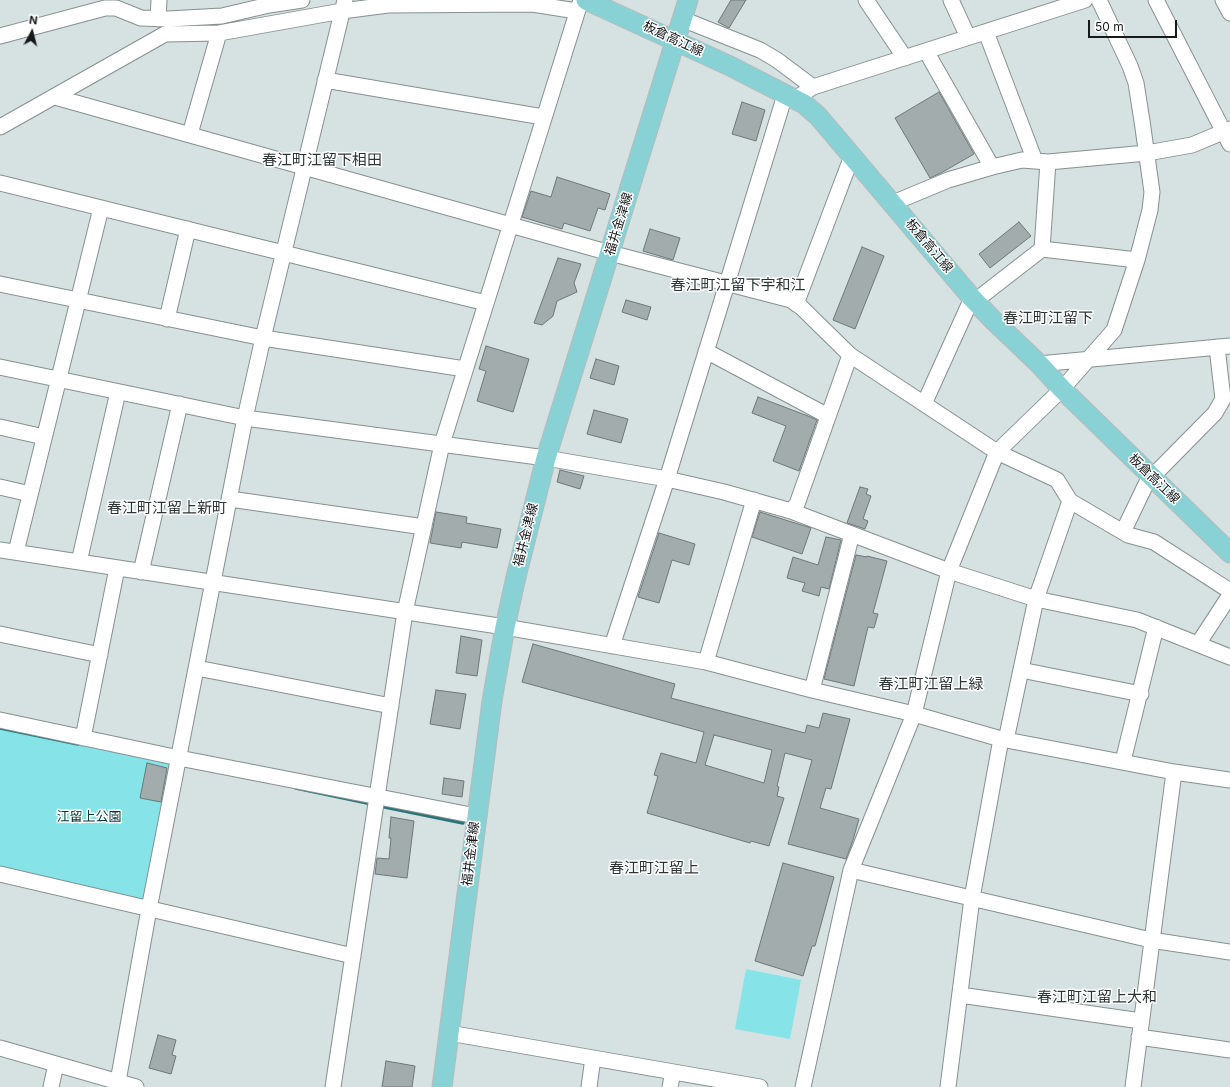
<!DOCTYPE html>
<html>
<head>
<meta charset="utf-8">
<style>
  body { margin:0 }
  #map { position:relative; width:1230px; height:1087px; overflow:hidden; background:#d6e1e1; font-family:Inter,sans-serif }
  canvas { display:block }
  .north { position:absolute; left:12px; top:12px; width:40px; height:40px; -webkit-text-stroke:3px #fff; paint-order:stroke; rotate:7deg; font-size:11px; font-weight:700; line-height:16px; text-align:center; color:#16191a }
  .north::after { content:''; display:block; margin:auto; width:14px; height:18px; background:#16191a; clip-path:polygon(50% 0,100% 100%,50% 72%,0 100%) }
  .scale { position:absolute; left:1088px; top:20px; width:89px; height:18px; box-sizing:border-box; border:2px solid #16191a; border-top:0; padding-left:5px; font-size:12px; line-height:14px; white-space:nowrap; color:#16191a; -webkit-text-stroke:3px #fff; paint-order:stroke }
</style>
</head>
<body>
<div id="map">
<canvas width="1230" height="1087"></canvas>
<div class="north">N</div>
<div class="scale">50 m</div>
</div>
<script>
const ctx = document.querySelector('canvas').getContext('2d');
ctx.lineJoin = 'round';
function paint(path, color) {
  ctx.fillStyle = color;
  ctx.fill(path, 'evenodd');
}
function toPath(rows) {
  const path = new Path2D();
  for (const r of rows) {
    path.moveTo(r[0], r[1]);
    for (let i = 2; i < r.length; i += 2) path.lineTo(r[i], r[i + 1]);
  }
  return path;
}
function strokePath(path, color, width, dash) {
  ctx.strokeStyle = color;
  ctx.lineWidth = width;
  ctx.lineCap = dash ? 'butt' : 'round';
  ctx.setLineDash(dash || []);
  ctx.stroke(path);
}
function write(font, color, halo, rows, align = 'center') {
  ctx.font = font + ' Inter,"Noto Sans JP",sans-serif';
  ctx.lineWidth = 3;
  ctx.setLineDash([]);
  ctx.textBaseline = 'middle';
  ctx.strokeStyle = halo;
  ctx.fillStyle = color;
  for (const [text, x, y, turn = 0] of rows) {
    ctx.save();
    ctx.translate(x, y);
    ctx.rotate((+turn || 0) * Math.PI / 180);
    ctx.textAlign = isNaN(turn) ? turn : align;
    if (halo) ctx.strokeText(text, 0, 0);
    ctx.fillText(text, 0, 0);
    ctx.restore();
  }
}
const green = toPath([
  [0,720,179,758,149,909,0,874],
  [746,969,801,980,790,1039,735,1029]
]);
const stream = toPath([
  [0,728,78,744],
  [296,788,372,804],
  [380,806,463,823]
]);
const building = toPath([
  [731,0,746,0,729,28,718,22,731,0],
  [939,92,974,154,941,173,930,178,895,118,939,92],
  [742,102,765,110,756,141,732,134,742,102],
  [557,177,610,194,605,210,598,208,590,231,564,223,562,229,522,217,531,191,551,197,557,177],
  [1019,222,1031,236,990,268,979,254,1019,222],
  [650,229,680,238,673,260,643,251,650,229],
  [862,247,884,256,855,329,833,320,862,247],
  [558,258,581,264,574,283,577,292,557,301,553,316,542,325,534,323,558,258],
  [626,300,651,307,647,320,622,312,626,300],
  [486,346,529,359,513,412,477,401,486,371,479,369,486,346],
  [596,359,619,366,614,385,590,378,596,359],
  [758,397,808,416,817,420,799,471,773,461,786,426,752,413,758,397],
  [594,410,628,419,621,443,587,434,594,410],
  [560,470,584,476,580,489,557,482,560,470],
  [860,487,868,489,866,494,871,496,863,519,868,521,865,529,847,523,860,487],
  [436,512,467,517,466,523,501,529,497,548,462,542,461,548,430,543,436,512],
  [760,512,811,528,802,554,752,537,760,512],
  [659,533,695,544,689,565,672,560,659,603,638,597,659,533],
  [826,537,841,540,829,589,821,587,819,596,802,591,805,583,787,578,793,557,818,565,826,537],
  [856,555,867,557,867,556,887,561,873,613,878,614,874,628,868,627,854,686,824,679,856,555],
  [461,636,482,640,477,676,456,673,461,636],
  [533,644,675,684,671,698,805,733,807,725,819,728,823,713,850,719,831,789,826,788,820,808,859,819,853,840,846,859,788,844,812,760,785,753,777,786,779,787,777,796,784,798,769,846,751,841,750,843,647,813,658,776,654,775,661,753,696,763,704,732,522,682,533,644],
  [714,735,772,750,764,783,705,765,714,735],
  [436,690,466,694,460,729,430,724,436,690],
  [147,763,167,768,161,802,140,798,147,763],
  [444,778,464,781,462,797,442,794,444,778],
  [391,817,414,821,407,878,375,874,377,858,389,859,391,838,389,838,391,817],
  [783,863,834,877,815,946,812,946,803,976,755,961,783,863],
  [158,1035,176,1040,172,1055,176,1056,171,1074,149,1068,158,1035],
  [386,1061,415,1066,412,1087,382,1087,386,1061]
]);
const minor = toPath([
  [866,0,905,58],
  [951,0,968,37],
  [1156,0,1230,144],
  [1223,0,1230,13],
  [158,19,159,0],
  [682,19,760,50,777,60,813,87],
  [986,32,1035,161],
  [0,36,105,8,116,8,141,18,168,19,222,16,269,5,302,0],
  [926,51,992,167],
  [325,80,543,117],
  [55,97,610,253,791,300,801,307,850,355,997,452,1057,480,1070,501,1128,535,1154,542,1230,591],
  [795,99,813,87,1085,0],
  [0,127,165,34,219,33,342,11,388,5,532,4,577,11],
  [190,134,219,33],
  [0,183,486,303],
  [893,203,948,180,992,167,1022,160,1048,162,1147,153,1192,145,1230,129],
  [1042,249,1048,162],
  [0,284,263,338,465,369],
  [975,301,1042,249,1137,260],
  [796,304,852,156],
  [167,319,188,229],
  [706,351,828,416],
  [1039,364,1230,346],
  [0,367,245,418,546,458,667,479,724,492,791,511,949,571,1036,599,1137,620,1230,657],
  [924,404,972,298],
  [0,427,44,437],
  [0,487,30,494],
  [230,499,424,527],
  [791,511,797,504,850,355],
  [1123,532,1147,482,1215,413,1223,399,1217,347],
  [0,550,505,627,706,662,812,690,914,714,1001,739,1174,772,1230,780],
  [16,552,101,208],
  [79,562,118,392],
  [141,572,180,404],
  [0,634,100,655],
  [1198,644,1230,595],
  [612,646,667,479,785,95],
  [706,662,754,500],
  [197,668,391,706],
  [1021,670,1141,694],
  [812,690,852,534],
  [0,720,179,758,476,816],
  [83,738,117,568],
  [1006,740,1036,599,1070,501],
  [1123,761,1156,627],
  [851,870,1151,940,1230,952],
  [0,874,353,956],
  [960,995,1141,1021],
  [449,1033,760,1087],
  [1139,1037,1230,1050],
  [0,1048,136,1087],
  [51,1087,56,1064],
  [117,1087,149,909,245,418,263,338,345,0],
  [333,1087,405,612,442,444,581,0],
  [589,1087,593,1058],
  [670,1087,673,1072],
  [803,1087,851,870,914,714,949,571,997,452,1062,389,1114,330,1137,260,1150,210,1152,192,1142,121,1136,83,1130,66,1099,0],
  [948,1087,972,898,1001,739],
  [1133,1087,1174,772]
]);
const major = toPath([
  [586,0,730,66,804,104,818,116,972,298,994,321,1039,364,1062,389,1230,553],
  [442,1087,492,701,505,627,516,577,546,458,688,0]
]);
const streetNames = [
  ["板倉高江線",673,39,25],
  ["福井金津線",619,224,-73],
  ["板倉高江線",929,246,50],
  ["板倉高江線",1154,479,44],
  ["福井金津線",526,535,-76],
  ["福井金津線",471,854,-83]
];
const parkNames = [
  ["江留上公園",89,817]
];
const quarterNames = [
  ["春江町江留下相田",322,160],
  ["春江町江留下宇和江",738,285],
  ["春江町江留下",1048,318],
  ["春江町江留上新町",167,508],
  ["春江町江留上緑",931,684],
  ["春江町江留上",654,868],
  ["春江町江留上大和",1097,997]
];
paint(green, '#86e3e7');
strokePath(stream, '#267578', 3.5);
paint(building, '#a2acac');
strokePath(building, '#6d7777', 1);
strokePath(minor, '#869090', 17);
strokePath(major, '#b9baba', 21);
strokePath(minor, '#fff', 15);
strokePath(major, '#88d1d5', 19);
write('13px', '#16191a', '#fff', streetNames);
write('13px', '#003234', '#fff', parkNames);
write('15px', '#2d3636', '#fff', quarterNames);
</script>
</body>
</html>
